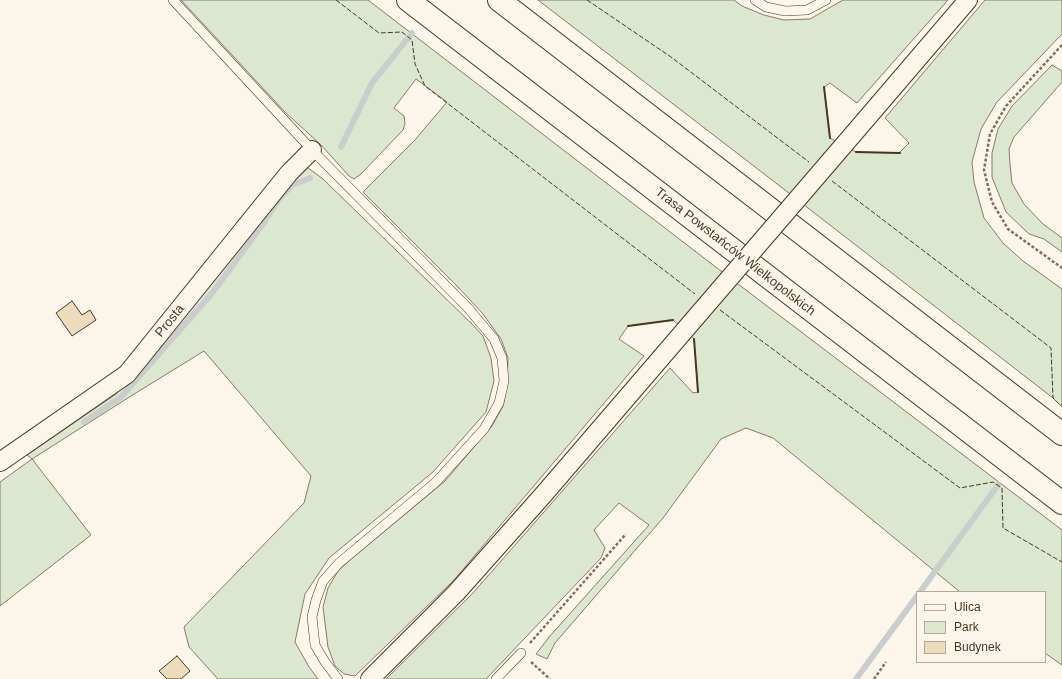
<!DOCTYPE html>
<html>
<head>
<meta charset="utf-8">
<style>
  body { margin:0 }
  #map { position:relative; width:1062px; height:679px; overflow:hidden; background:#fbf6e9; font-family:Arial,sans-serif }
  canvas { display:block }
  .legend { position:absolute; left:916px; top:591px; width:130px; height:72px; box-sizing:border-box; background:#fbf6e9; border:1px solid #b4a999; margin:0; padding:5px 7px; list-style:none; font-size:12px; color:#4a3520 }
  .legend li { display:flex; align-items:center; gap:8px; height:20px }
  .legend b { width:20px; border:1px solid #b4a999 }
</style>
</head>
<body>
<div id="map">
<canvas width="1062" height="679"></canvas>
<ul class="legend">
<li><b style="height:5px;background:#fbf6e9"></b>Ulica</li>
<li><b style="height:11px;background:#dce7d0"></b>Park</li>
<li><b style="height:11px;background:#ecdcbc"></b>Budynek</li>
</ul>
</div>
<script>
const ctx = document.querySelector('canvas').getContext('2d');
ctx.lineJoin = 'round';
function paint(path, color) {
  ctx.fillStyle = color;
  ctx.fill(path, 'evenodd');
}
function toPath(rows) {
  const path = new Path2D();
  for (const r of rows) {
    path.moveTo(r[0], r[1]);
    for (let i = 2; i < r.length; i += 2) path.lineTo(r[i], r[i + 1]);
  }
  return path;
}
function strokePath(path, color, width, dash) {
  ctx.strokeStyle = color;
  ctx.lineWidth = width;
  ctx.lineCap = dash ? 'butt' : 'round';
  ctx.setLineDash(dash || []);
  ctx.stroke(path);
}
function write(font, color, halo, rows, align = 'center') {
  ctx.font = font + ' Arial,sans-serif';
  ctx.lineWidth = 3;
  ctx.setLineDash([]);
  ctx.textBaseline = 'middle';
  ctx.strokeStyle = halo;
  ctx.fillStyle = color;
  for (const [text, x, y, turn = 0] of rows) {
    ctx.save();
    ctx.translate(x, y);
    ctx.rotate((+turn || 0) * Math.PI / 180);
    ctx.textAlign = isNaN(turn) ? turn : align;
    if (halo) ctx.strokeText(text, 0, 0);
    ctx.fillText(text, 0, 0);
    ctx.restore();
  }
}
const green = toPath([
  [181,0,368,0,717,268,1062,530,1062,665,1045,653,1045,592,960,592,773,438,746,428,721,439,663,518,555,643,547,659,536,654,550,636,649,525,619,503,594,530,605,548,601,558,486,679,386,679,473,593,670,368,693,393,698,392,694,339,673,320,628,326,619,339,644,356,454,580,355,676,344,674,335,666,328,647,323,607,328,588,338,571,350,560,445,481,492,426,503,406,507,385,508,358,501,339,483,314,458,287,363,192,414,141,447,102,416,79,394,108,404,116,405,124,403,130,361,174,354,179,349,176,321,145,285,112,181,0],
  [538,0,734,0,742,6,764,15,784,20,810,19,843,0,948,0,857,103,830,83,824,87,830,138,856,152,899,153,909,143,885,118,985,0,1062,0,1062,34,997,102,981,129,972,162,974,182,984,218,1003,243,1023,261,1062,289,1062,407,1053,398,808,208,785,190,538,0],
  [1052,65,1062,71,1062,82,1014,137,1009,149,1010,164,1012,183,1024,204,1043,224,1062,238,1062,252,1044,239,1029,234,1006,212,992,177,992,153,998,129,1012,106,1052,65],
  [307,167,323,179,472,324,483,336,491,358,494,381,486,412,433,472,329,558,305,594,295,642,309,667,318,679,218,679,189,647,184,627,304,503,311,476,204,351,131,396,32,459,91,535,0,606,0,482,32,459,27,455,116,394,172,330,298,174,307,167]
]);
const stream = toPath([
  [341,147,372,83,412,33],
  [84,422,121,397,213,292,263,224,279,199,292,185,310,178],
  [920,592,998,485],
  [856,679,917,596]
]);
const building = toPath([
  [72,301,82,315,90,310,96,320,72,336,56,313,72,301],
  [177,656,190,671,181,679,167,679,159,671,177,656]
]);
const path = toPath([
  [1062,45,1006,106,990,134,984,170,992,202,1008,229,1062,268],
  [530,643,626,534],
  [531,662,550,679],
  [874,679,886,662]
]);
const lane = toPath([
  [173,0,312,150,468,308,494,339,502,358,504,381,499,403,484,429,436,482,339,563,323,581,316,600,312,617,315,645,325,662,338,679],
  [755,0,766,7,785,11,807,10,826,0],
  [496,679,521,653]
]);
const street = toPath([
  [867,118,968,0],
  [0,462,127,374,289,173,312,150],
  [370,679,456,593,544,494,660,359]
]);
const highway = toPath([
  [408,0,1062,503],
  [499,0,1062,434]
]);
const streetBridge = toPath([
  [660,359,867,118]
]);
const fence = toPath([
  [336,0,379,33,402,32,412,40,415,64,425,86,695,294],
  [587,0,671,57,809,162],
  [832,181,1051,348,1053,398,1059,404,1062,404],
  [720,310,960,488,993,482,1002,488,1003,528,1062,562]
]);
const wall = toPath([
  [824,87,830,138],
  [856,152,900,153],
  [628,326,673,320],
  [694,339,698,392]
]);
const streetNames = [
  ["Trasa Powstańców Wielkopolskich",735,252,38],
  ["Prosta",170,321,-51]
];
paint(green, '#dce7d0');
strokePath(green, '#887966', 1);
strokePath(stream, '#c9cecd', 6);
paint(building, '#ecdcbc');
strokePath(building, '#4a3520', 1);
strokePath(lane, '#4a3520', 10);
strokePath(street, '#4a3520', 20);
strokePath(highway, '#4a3520', 24);
strokePath(path, '#7f6f5c', 2.5, [3, 2]);
strokePath(lane, '#fbf6e9', 9);
strokePath(street, '#fbf6e9', 18);
strokePath(highway, '#fbf6e9', 22);
strokePath(streetBridge, '#4a3520', 20, []);
strokePath(streetBridge, '#fbf6e9', 18);
strokePath(fence, '#4a3520', 1, [5, 2]);
strokePath(wall, '#4a3520', 2);
write('13px', '#4a3520', '#fbf6e9', streetNames);
</script>
</body>
</html>
